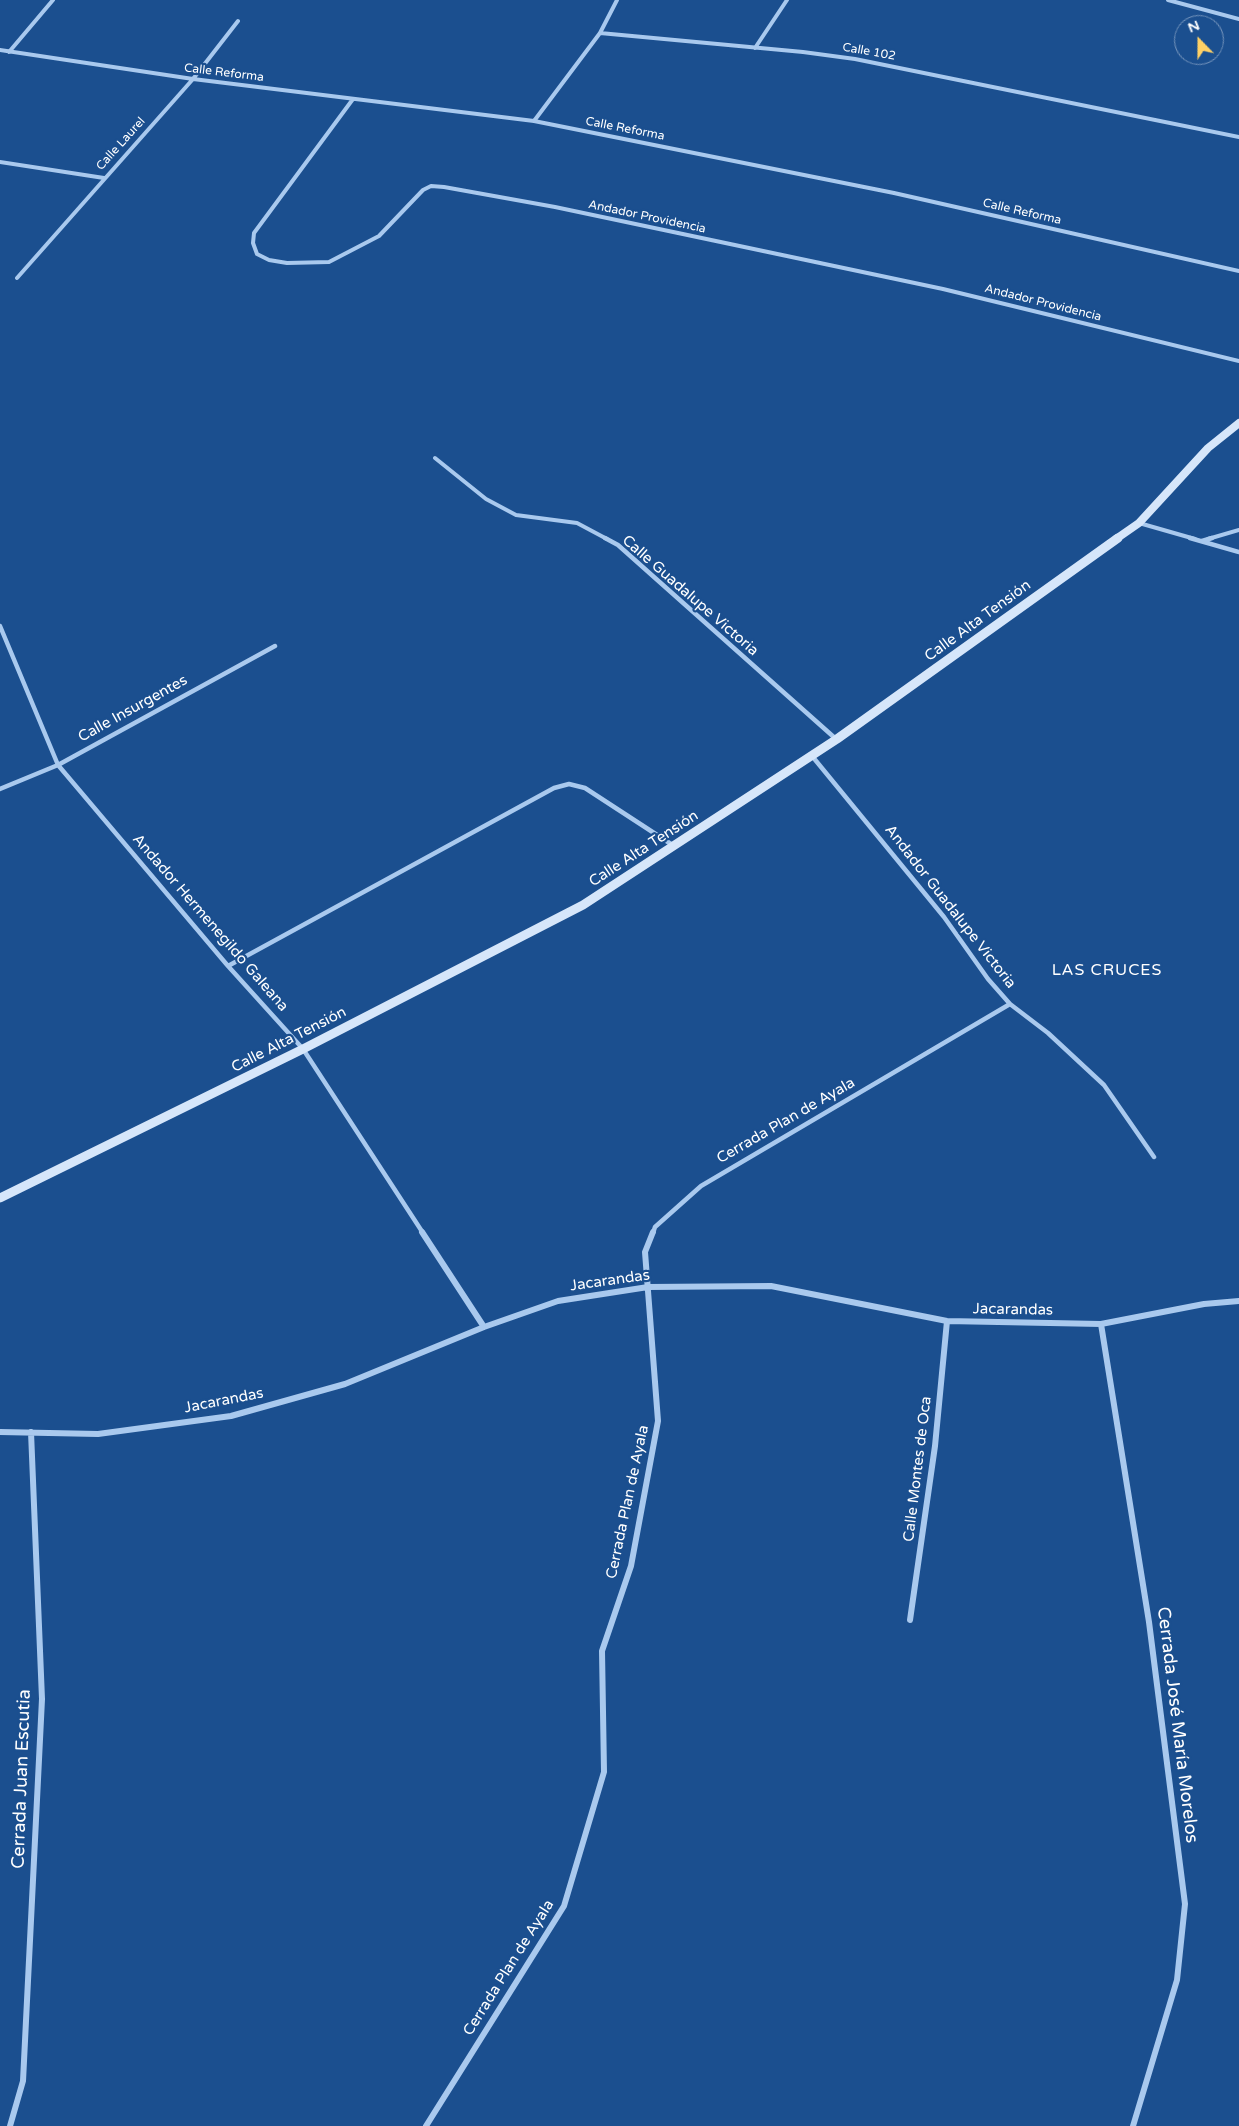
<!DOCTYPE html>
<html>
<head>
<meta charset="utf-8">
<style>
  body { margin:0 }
  #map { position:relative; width:1239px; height:2126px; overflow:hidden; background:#1b4f8f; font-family:"Varela Round",sans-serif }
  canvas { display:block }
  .north { position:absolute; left:1174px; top:15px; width:50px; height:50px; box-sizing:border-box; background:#1b4f8f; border:1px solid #7695bc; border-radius:50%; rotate:338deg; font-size:14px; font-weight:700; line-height:20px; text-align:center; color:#fff }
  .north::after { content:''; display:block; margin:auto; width:18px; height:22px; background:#ffd166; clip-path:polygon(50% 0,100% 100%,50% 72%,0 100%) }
</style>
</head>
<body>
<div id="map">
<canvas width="1239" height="2126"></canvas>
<div class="north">N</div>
</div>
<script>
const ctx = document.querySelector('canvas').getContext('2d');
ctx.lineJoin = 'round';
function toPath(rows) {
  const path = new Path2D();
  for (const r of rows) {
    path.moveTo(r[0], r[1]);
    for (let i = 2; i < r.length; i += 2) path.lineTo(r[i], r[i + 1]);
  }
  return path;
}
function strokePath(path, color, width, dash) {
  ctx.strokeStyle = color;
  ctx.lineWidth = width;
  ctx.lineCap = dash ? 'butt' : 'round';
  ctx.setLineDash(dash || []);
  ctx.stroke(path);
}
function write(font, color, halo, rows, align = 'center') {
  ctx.font = font + ' "Varela Round",sans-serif';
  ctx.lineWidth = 4.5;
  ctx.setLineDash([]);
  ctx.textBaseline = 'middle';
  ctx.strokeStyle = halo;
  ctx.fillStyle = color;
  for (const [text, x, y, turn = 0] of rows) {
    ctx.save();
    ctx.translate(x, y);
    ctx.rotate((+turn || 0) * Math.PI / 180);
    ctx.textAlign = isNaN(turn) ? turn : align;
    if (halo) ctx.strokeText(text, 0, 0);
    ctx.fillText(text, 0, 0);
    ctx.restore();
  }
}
const minorFar2 = toPath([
  [1168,0,1239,19],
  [600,33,803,52,855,59,1239,137],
  [755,48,787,0],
  [0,50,193,79,534,121,894,193,1239,271],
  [9,52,53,0],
  [353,99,254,233,253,243,257,254,269,260,287,263,329,262,379,236,423,190,431,186,444,187,555,207,943,289,1239,361],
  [534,121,600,33,617,0],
  [0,162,104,178],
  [17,278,193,79,238,21],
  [435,458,486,499,516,515,577,523,607,539],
  [1139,523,1195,539],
  [1208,539,1239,530]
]);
const minorFar1 = toPath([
  [605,538,618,545,836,739],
  [1190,538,1239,552],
  [1202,541,1212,538],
  [0,626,58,765,228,966,303,1049,423,1233],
  [812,756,944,917,988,979,1010,1004,1048,1033,1104,1085,1154,1157],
  [0,789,58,765,275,646],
  [228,966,554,788,569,784,585,788,674,846],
  [653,1233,655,1227,701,1186,1010,1004]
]);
const minor = toPath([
  [422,1232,484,1327],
  [1101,1324,1149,1622,1185,1904,1177,1980,1133,2126],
  [0,1432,98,1434,231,1416,345,1384,484,1327,558,1301,648,1287,771,1286,947,1321,1101,1324,1204,1304,1239,1301],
  [910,1620,935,1446,947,1321],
  [10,2126,23,2081,42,1699,31,1432],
  [426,2126,564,1906,604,1772,602,1651,631,1566,658,1421,645,1252,653,1232]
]);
const secondaryFar1 = toPath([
  [1116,539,1139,523,1208,448,1239,423]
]);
const secondary = toPath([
  [0,1198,303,1049,583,905,837,739,1118,538]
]);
const farStreetnames = [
  ["Calle 102",869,52,10],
  ["Calle Reforma",224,73,7],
  ["Calle Reforma",625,129,11],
  ["Calle Laurel",121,144,-48],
  ["Calle Reforma",1022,212,13],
  ["Andador Providencia",647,217,12],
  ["Andador Providencia",1043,303,14]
];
const streetNames = [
  ["Calle Guadalupe Victoria",690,596,41],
  ["Calle Alta Tensión",978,621,-36],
  ["Calle Insurgentes",133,709,-29],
  ["Calle Alta Tensión",644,849,-33],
  ["Andador Guadalupe Victoria",950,907,52],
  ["Andador Hermenegildo Galeana",210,923,49],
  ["Calle Alta Tensión",289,1040,-27],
  ["Cerrada Plan de Ayala",786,1121,-30],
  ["Jacarandas",610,1281,-8],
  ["Jacarandas",1013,1310,1],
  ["Jacarandas",224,1401,-11],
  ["Calle Montes de Oca",918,1469,-83],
  ["Cerrada Plan de Ayala",628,1502,-78],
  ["Cerrada Plan de Ayala",509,1968,-58]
];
const neighbourhoodNames = [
  ["LAS CRUCES",1107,971]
];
const nearStreetnames = [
  ["Cerrada José María Morelos",1177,1725,83],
  ["Cerrada Juan Escutia",22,1779,-88]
];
strokePath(minorFar2, '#a9c9ee', 4);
strokePath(minorFar1, '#a9c9ee', 4.5);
strokePath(minor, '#a9c9ee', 6);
strokePath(secondaryFar1, '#d6e6fa', 8);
strokePath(secondary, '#d6e6fa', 9);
write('12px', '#fff', '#1b4f8f', farStreetnames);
write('15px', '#fff', '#1b4f8f', streetNames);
ctx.letterSpacing = '1px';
write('16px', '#fff', '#1b4f8f', neighbourhoodNames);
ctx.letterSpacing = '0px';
write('18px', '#fff', '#1b4f8f', nearStreetnames);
</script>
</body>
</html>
